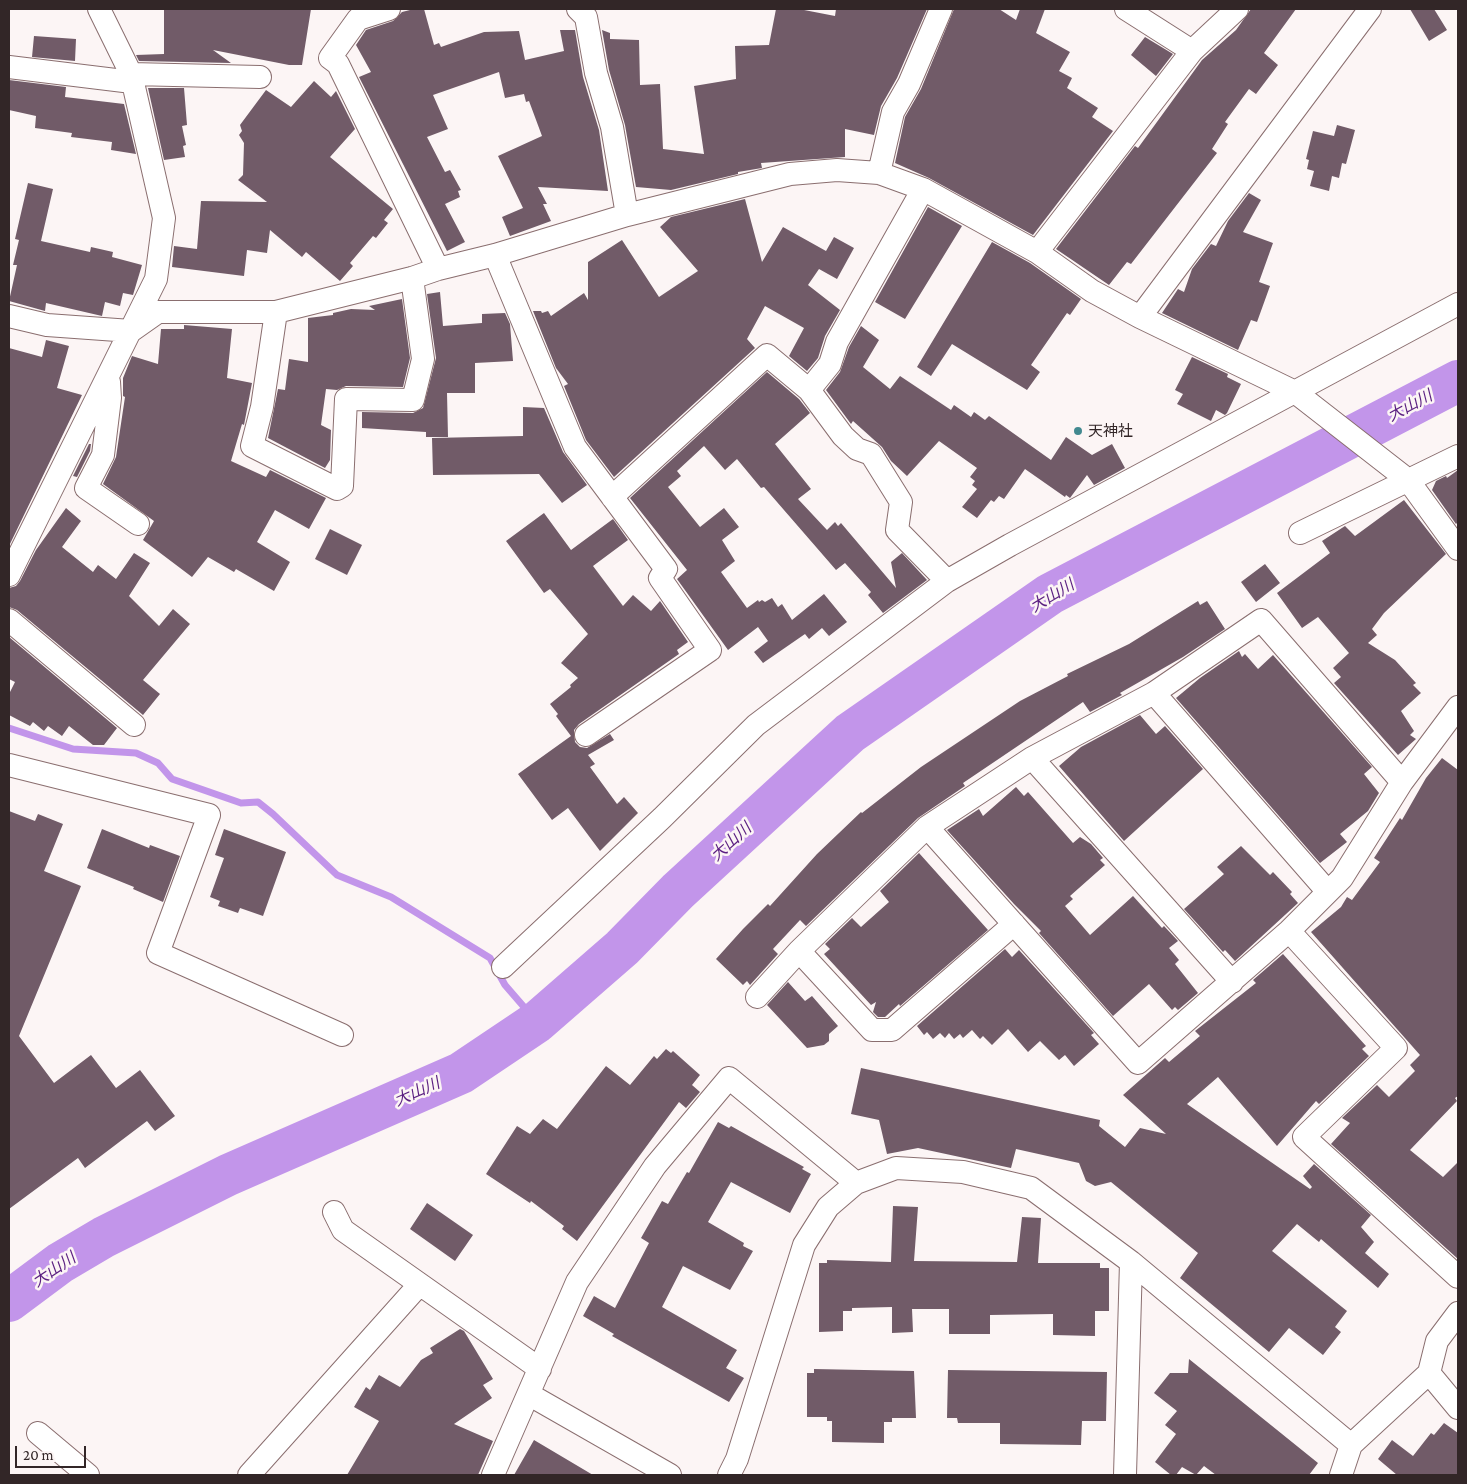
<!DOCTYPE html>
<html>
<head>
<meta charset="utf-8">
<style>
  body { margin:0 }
  #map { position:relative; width:1467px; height:1484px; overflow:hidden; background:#fcf5f5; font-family:"Crimson Pro",serif }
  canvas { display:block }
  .frame { position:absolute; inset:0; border:10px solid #322627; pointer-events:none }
  .scale { position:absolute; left:15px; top:1446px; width:71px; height:22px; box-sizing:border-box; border:2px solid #322627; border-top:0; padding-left:6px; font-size:15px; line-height:18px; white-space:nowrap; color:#322627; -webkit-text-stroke:4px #fcf5f5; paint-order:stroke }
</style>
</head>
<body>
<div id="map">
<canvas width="1467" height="1484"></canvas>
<div class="frame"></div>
<div class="scale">20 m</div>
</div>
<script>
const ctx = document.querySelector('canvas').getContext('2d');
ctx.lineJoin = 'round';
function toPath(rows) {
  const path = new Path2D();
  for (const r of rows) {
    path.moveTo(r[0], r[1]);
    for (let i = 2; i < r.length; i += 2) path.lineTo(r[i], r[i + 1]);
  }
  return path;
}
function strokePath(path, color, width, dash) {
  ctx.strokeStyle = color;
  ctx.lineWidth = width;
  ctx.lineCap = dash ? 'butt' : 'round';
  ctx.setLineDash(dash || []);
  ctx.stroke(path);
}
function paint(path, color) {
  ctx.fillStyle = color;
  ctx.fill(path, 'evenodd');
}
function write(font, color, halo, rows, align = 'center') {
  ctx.font = font + ' "Crimson Pro","Noto Sans JP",serif';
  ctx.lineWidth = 5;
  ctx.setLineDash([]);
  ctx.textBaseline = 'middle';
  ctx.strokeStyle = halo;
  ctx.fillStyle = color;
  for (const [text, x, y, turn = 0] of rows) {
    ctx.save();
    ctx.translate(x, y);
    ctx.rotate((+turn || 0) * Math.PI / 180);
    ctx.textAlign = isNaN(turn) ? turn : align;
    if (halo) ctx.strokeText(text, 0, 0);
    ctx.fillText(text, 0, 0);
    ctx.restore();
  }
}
const stream = toPath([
  [9,728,73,749,136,753,158,763,172,779,241,803,258,802,273,814,337,875,391,897,490,958,505,985,537,1022]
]);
const river = toPath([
  [9,1301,60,1263,104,1237,228,1175,461,1073,537,1022,622,948,678,891,850,733,1050,594,1458,381]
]);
const building = toPath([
  [164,9,311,9,302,65,289,65,213,50,231,63,139,61,136,55,164,54],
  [414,9,424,9,434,45,439,43,441,47,484,32,519,31,525,60,564,51,560,30,575,30,583,77,599,130,608,191,538,187,547,204,543,204,551,221,510,236,502,217,523,208,498,156,542,136,529,101,526,102,524,94,505,98,499,72,433,95,448,129,427,137,445,172,450,170,461,190,458,191,460,197,445,204,465,242,447,251,359,77,371,72,356,45,366,30,393,21,402,12],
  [776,9,799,9,835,16,836,9,927,9,897,78,881,106,874,135,845,129,845,157,761,163,762,168,738,172,738,174,671,190,636,187,625,125,609,70,602,30,610,33,610,39,639,40,640,85,660,84,663,149,704,154,694,86,736,79,735,46,769,45],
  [954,9,999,9,1016,20,1020,9,1045,9,1036,33,1070,52,1059,71,1072,78,1067,88,1098,108,1092,117,1113,131,1033,235,929,178,895,163,905,117,921,89],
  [1251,9,1296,9,1264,53,1278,65,1256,94,1249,89,1225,122,1228,124,1212,149,1217,153,1131,264,1127,262,1109,285,1056,249,1135,146,1138,148,1202,60,1236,30],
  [1410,9,1434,9,1447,30,1429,41],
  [34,36,76,39,75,61,32,57],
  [1145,37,1173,54,1156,76,1131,55],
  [9,80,66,87,65,97,124,104,136,154,111,150,112,142,71,137,72,133,35,128,36,116,9,110],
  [314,81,331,97,336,91,355,129,330,157,393,209,384,220,388,223,376,238,373,236,350,263,353,266,340,281,306,252,302,257,270,230,267,253,247,250,244,276,172,267,174,246,197,249,201,201,267,202,238,180,243,175,244,143,239,135,242,131,240,125,266,90,291,107],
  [148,88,184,88,187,125,182,126,186,145,183,146,185,157,164,160],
  [1337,125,1355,130,1346,164,1342,163,1339,178,1332,176,1329,191,1310,186,1314,171,1307,169,1309,160,1306,159,1313,131,1334,136],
  [28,183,53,189,41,241,90,252,91,247,113,252,112,257,142,265,133,295,123,293,120,306,105,302,102,316,46,303,45,311,9,301,17,265,13,265,19,240,15,239],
  [1249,193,1261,200,1243,232,1273,243,1259,282,1270,286,1257,322,1251,320,1238,350,1162,313,1178,289,1184,292,1192,269,1211,244,1216,246,1228,221],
  [745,199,762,262,783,227,826,251,834,237,854,248,837,279,819,269,808,285,840,310,825,336,818,358,807,371,789,356,804,328,765,306,747,339,755,348,614,477,586,440,564,386,568,384,556,368,533,311,541,311,542,313,548,311,551,316,584,293,588,300,588,262,622,240,659,297,698,271,660,227,671,217],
  [928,207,962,226,905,319,875,302],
  [992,242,1030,263,1081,299,1070,315,1067,313,1031,365,1040,372,1027,390,952,344,931,376,917,367],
  [440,292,443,326,482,323,482,314,505,313,510,324,513,361,475,363,475,393,447,393,448,437,426,437,426,432,362,428,362,412,413,413,423,408,436,358,427,294],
  [402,299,410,358,403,387,346,386,337,390,326,389,321,425,331,430,330,460,325,468,268,438,278,389,285,390,289,359,308,362,308,318,333,315,333,313,351,309,375,310,369,306],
  [184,325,232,329,227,378,252,383,244,425,242,424,231,461,266,477,270,470,326,498,309,529,275,510,257,542,290,562,274,591,236,569,234,572,208,557,192,577,143,540,154,521,103,484,116,457,125,397,123,396,123,378,132,356,158,364,161,329,184,329],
  [861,326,879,340,863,367,890,389,900,376,951,410,954,405,971,417,974,412,985,420,989,416,1051,460,1066,437,1092,455,1112,444,1125,468,1094,485,1087,475,1070,498,1066,495,1065,497,1025,469,1004,499,999,496,994,502,991,500,977,518,962,507,977,489,972,485,975,481,970,477,977,468,939,441,907,476,891,461,882,447,853,421,851,424,826,390,840,372,849,347],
  [46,340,69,346,57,388,82,395,9,546,9,348,42,357],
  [1192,357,1228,374,1227,377,1241,384,1227,413,1225,415,1216,410,1211,421,1177,404,1183,394,1175,390],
  [767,372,799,399,810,413,775,444,811,489,798,499,827,530,835,522,838,526,841,523,896,588,891,562,902,553,927,580,883,613,868,595,871,592,845,563,836,570,764,487,761,488,737,459,725,470,704,446,677,471,681,476,668,487,700,527,724,508,739,527,722,540,735,561,721,572,747,608,758,600,759,602,762,600,765,602,772,598,778,607,782,604,792,620,824,594,847,622,829,636,822,628,809,639,805,634,763,663,754,652,768,641,758,627,728,650,677,579,687,570,630,498],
  [523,407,544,408,563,452,587,485,562,503,539,474,433,475,432,438,523,436],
  [89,444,91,444,90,451,77,477,73,476],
  [1458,470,1458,522,1456,524,1432,490,1436,481,1446,476,1447,478],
  [1404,500,1446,554,1384,613,1372,629,1377,635,1368,643,1395,660,1416,683,1413,685,1421,693,1401,711,1414,731,1410,735,1416,739,1398,755,1334,683,1341,677,1333,668,1349,653,1318,617,1302,628,1277,593,1330,553,1322,541,1345,526,1355,536],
  [66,508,81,521,62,547,93,572,98,565,116,579,134,553,150,563,129,596,159,626,173,609,190,624,143,680,160,694,143,715,17,610,9,607,9,588,16,586,20,581,36,550],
  [544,513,571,550,613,519,628,540,593,566,623,606,633,595,651,611,660,601,688,642,677,650,679,654,579,724,574,730,575,742,580,747,587,748,610,734,614,740,588,755,595,764,590,767,617,804,624,797,638,813,600,851,568,808,552,820,518,774,571,736,556,716,558,714,550,704,571,687,570,685,578,678,561,663,588,634,550,589,544,593,506,541],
  [330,529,362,545,347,575,315,559],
  [1265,564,1280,583,1256,602,1241,582],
  [1198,601,1200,605,1207,601,1225,629,1183,657,1120,693,1122,695,1090,712,1083,702,963,783,965,786,918,818,806,926,800,920,773,949,778,954,750,985,747,981,743,985,716,959,743,929,768,904,770,906,817,854,861,812,862,813,921,767,1020,701,1068,676,1067,674,1129,644],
  [9,637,117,728,104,745,93,745,69,726,62,736,48,726,44,731,33,722,30,726,9,715,9,694,15,682,9,679],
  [1239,651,1242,657,1245,654,1258,669,1273,655,1372,767,1364,774,1379,793,1368,811,1340,834,1347,842,1320,863,1176,698,1200,678],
  [1140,715,1156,734,1165,726,1203,769,1124,841,1059,766,1081,747],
  [1442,758,1458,770,1458,1096,1455,1098,1457,1101,1410,1150,1443,1177,1458,1162,1458,1259,1331,1144,1350,1123,1342,1118,1377,1085,1389,1097,1415,1071,1410,1065,1420,1055,1311,932,1341,907,1347,897,1352,900,1380,862,1374,858,1400,818,1402,820,1426,778],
  [1016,787,1024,796,1028,792,1073,843,1080,837,1091,844,1103,858,1100,860,1105,865,1070,896,1073,899,1065,906,1090,935,1133,896,1162,928,1164,926,1178,941,1169,948,1179,960,1175,964,1198,993,1178,1010,1175,1007,1172,1010,1149,984,1113,1016,1039,933,1041,931,1014,904,947,830,979,809,983,816],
  [9,811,35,821,38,814,63,824,44,871,81,886,19,1036,54,1083,91,1055,116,1088,140,1070,175,1116,155,1131,147,1121,85,1168,78,1158,9,1209],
  [102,829,149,848,150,845,180,856,163,902,133,889,134,887,87,868],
  [224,829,286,852,263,916,240,908,238,913,218,906,220,901,210,897,224,858,215,855],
  [1241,846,1270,875,1273,872,1292,892,1290,894,1298,903,1235,961,1225,950,1223,952,1184,909,1224,874,1217,867],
  [919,853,988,930,900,1006,899,1004,885,1017,878,1017,873,1012,876,1002,871,1005,824,954,830,949,825,944,852,918,861,927,889,902,880,891],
  [1005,949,1012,957,1019,950,1094,1033,1091,1035,1099,1044,1074,1066,1065,1055,1059,1060,1040,1041,1028,1052,1008,1029,992,1045,983,1036,980,1039,972,1030,963,1038,960,1034,954,1039,949,1033,945,1038,940,1033,933,1039,927,1032,924,1035,917,1026],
  [1283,954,1366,1046,1362,1049,1369,1056,1319,1104,1316,1101,1277,1146,1218,1077,1187,1104,1310,1189,1312,1187,1303,1176,1314,1164,1371,1215,1361,1227,1374,1242,1365,1253,1389,1274,1378,1288,1321,1239,1319,1242,1297,1224,1272,1251,1347,1311,1335,1327,1341,1332,1323,1355,1289,1328,1269,1352,1180,1278,1198,1253,1111,1182,1095,1186,1086,1181,1079,1163,1016,1149,1011,1168,918,1148,887,1154,879,1120,851,1114,861,1068,1100,1120,1099,1126,1125,1147,1140,1128,1166,1134,1123,1095,1165,1058,1169,1062,1200,1036,1195,1031,1256,983,1253,980],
  [788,982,805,1001,812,996,838,1026,829,1034,829,1041,824,1045,807,1048,767,1005],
  [666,1049,671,1053,673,1051,700,1075,692,1085,700,1092,686,1108,679,1102,577,1241,562,1229,564,1226,531,1201,530,1203,486,1174,517,1126,530,1134,543,1119,557,1129,606,1066,630,1085,654,1056,657,1059],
  [718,1122,729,1128,731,1126,804,1167,802,1169,811,1174,790,1213,731,1182,708,1222,744,1243,743,1246,753,1251,730,1290,683,1266,662,1307,737,1350,726,1368,744,1378,729,1402,612,1336,614,1334,583,1316,594,1296,615,1308,649,1243,641,1238,662,1201,668,1204,687,1172,689,1173],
  [427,1203,473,1235,455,1261,410,1229],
  [893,1206,918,1207,914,1261,1017,1262,1022,1217,1041,1218,1038,1263,1100,1263,1100,1268,1109,1268,1109,1311,1095,1311,1095,1336,1053,1335,1053,1314,990,1315,990,1334,949,1334,949,1309,912,1309,913,1332,892,1333,892,1307,852,1308,852,1311,843,1311,843,1331,819,1332,819,1263,827,1263,827,1260,891,1262],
  [460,1329,464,1331,493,1379,483,1385,492,1398,454,1424,493,1441,478,1475,347,1475,379,1421,354,1407,366,1387,370,1390,379,1375,400,1387,421,1360,433,1353,430,1348],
  [1189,1359,1318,1463,1309,1475,1216,1475,1204,1466,1196,1475,1182,1467,1176,1475,1171,1475,1155,1462,1176,1434,1165,1425,1177,1411,1154,1393,1170,1373,1188,1373],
  [814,1369,914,1371,916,1418,892,1418,892,1422,884,1422,884,1443,832,1442,832,1421,827,1421,827,1417,807,1417,807,1373,814,1373],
  [948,1370,1107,1372,1106,1421,1082,1421,1081,1445,1000,1444,1000,1423,958,1423,957,1418,947,1418],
  [1444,1423,1458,1433,1458,1475,1397,1475,1378,1459,1392,1440,1413,1456,1431,1433,1434,1435],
  [534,1440,593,1475,514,1475]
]);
const minor = toPath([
  [389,9,358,19,330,58,338,64,438,269],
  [578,9,586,17,596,73,612,127,627,215],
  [1126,9,1192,51],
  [9,67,132,82],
  [131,74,260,77],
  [879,173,893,112,909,84,941,9],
  [1037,252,1192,51,1237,9],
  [495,255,575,447,666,569,660,578,710,650,586,735],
  [276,312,262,407,252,446,337,489,342,486,346,399,413,400,423,359,412,278],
  [9,316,47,325,131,331,158,312,276,312,412,278,438,269,495,255,627,215,790,174,837,170,879,173,923,189,1037,252,1092,291,1140,317,1295,392,1408,480,1458,549],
  [1140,317,1370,9],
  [109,382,110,398,103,455,86,488,138,524],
  [809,390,830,364,837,342,923,189],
  [612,497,767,355,809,390,843,436,857,449,871,454,901,502,897,530,947,581],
  [1300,533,1458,456],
  [9,575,156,279,164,218,131,74,99,9],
  [9,620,134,725],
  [1154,693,1328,892],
  [1032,758,1232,982],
  [9,765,209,815,158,953,342,1035],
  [927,827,1138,1063,1289,931,1342,878,1402,782,1458,707],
  [1289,931,1396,1048,1304,1137,1458,1277],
  [799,951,872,1030,892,1030,1014,924],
  [503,967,662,818,756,725,947,581,1010,545,1458,304],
  [757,997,799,951,927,827,1032,758,1154,693,1261,620,1402,782],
  [334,1212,343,1230,540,1369],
  [1131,1262,1351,1445,1341,1475],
  [1429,1373,1458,1408],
  [530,1395,670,1475],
  [38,1433,88,1475],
  [1351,1445,1429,1373,1437,1341,1458,1313],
  [249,1475,419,1285],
  [493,1475,577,1282,655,1166,729,1078,856,1183],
  [729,1475,737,1459,804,1245,828,1207,856,1183,896,1168,963,1172,1031,1188,1131,1262,1125,1475]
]);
const markers = [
  [1078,431,5,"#428990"]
];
const poiNames = [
  ["天神社",1088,431]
];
const waterNames = [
  ["大山川",1410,406,-28],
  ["大山川",1052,596,-31],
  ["大山川",731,842,-42],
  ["大山川",417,1092,-24],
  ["大山川",54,1270,-34]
];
strokePath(stream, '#c295ea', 7);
strokePath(river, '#c295ea', 42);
paint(building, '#715b68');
strokePath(minor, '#8a6e6f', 24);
strokePath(minor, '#fff', 22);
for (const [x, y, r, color] of markers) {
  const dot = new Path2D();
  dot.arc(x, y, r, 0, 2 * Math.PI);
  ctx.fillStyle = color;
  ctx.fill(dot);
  strokePath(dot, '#fcf5f5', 2);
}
write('15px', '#322627', '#fcf5f5', poiNames, 'left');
write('italic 16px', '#5a1f81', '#fcf5f5', waterNames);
</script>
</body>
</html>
